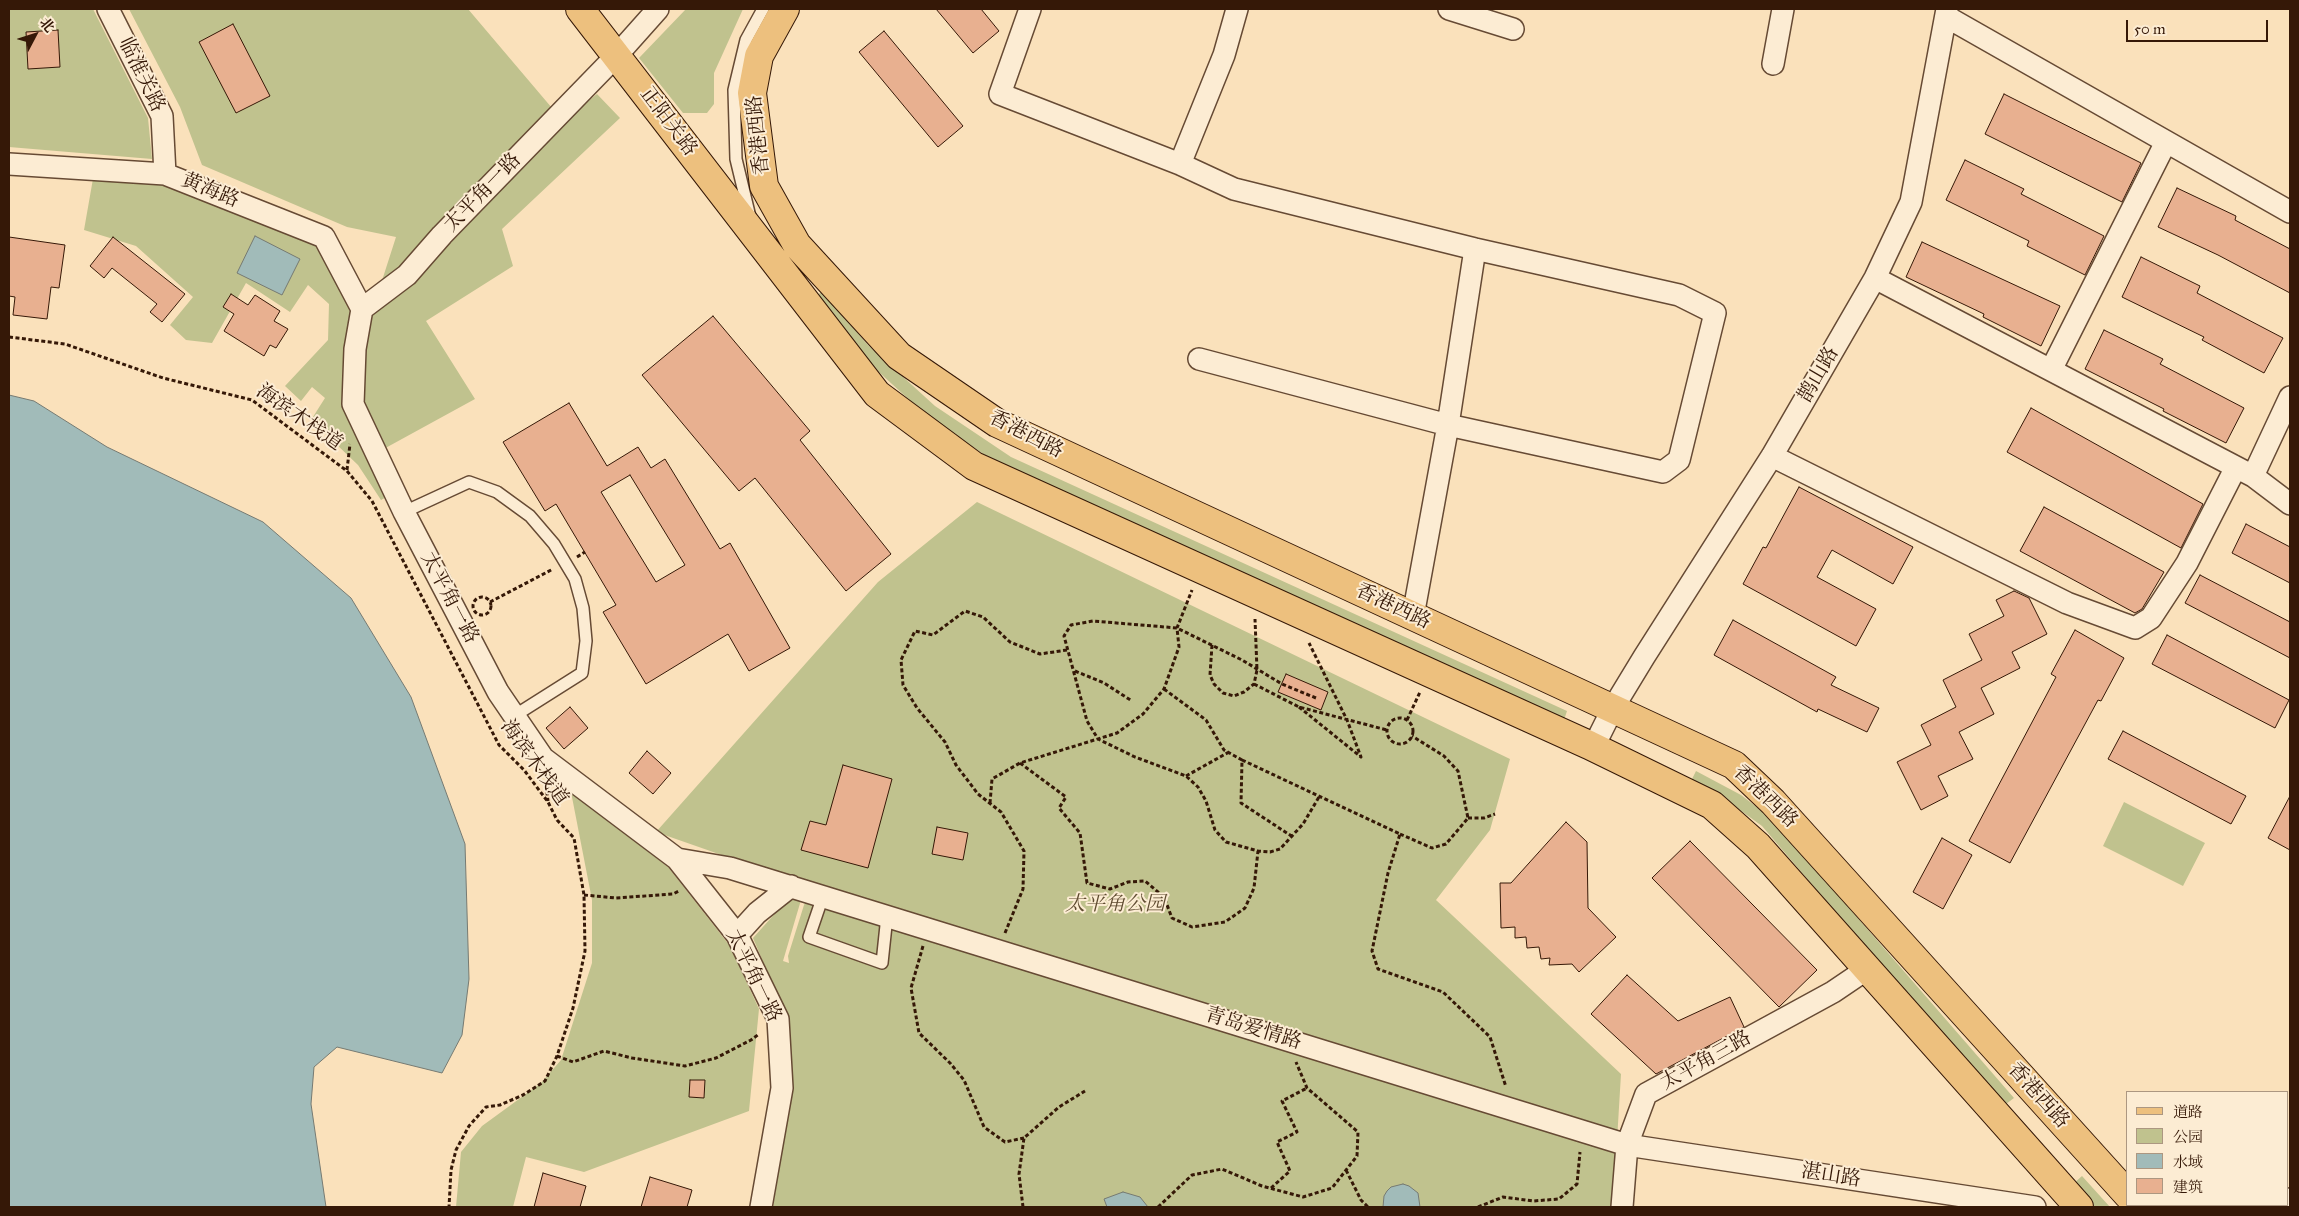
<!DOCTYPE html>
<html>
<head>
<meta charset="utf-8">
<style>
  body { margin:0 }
  #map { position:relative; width:2299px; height:1216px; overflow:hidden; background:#fae1bb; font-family:"IM FELL Great Primer","Noto Serif SC",serif }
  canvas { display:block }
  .frame { position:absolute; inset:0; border:10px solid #351807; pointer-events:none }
  .legend { position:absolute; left:2126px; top:1091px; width:162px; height:115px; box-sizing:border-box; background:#fcecd3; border:1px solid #ac9781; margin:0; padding:6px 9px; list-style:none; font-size:15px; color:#351807 }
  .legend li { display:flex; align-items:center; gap:10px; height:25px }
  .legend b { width:25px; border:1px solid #ac9781 }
  .north { position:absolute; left:10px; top:10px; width:50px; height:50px; -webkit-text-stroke:4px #fcecd3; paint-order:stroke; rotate:50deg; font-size:14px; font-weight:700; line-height:20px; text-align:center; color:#351807 }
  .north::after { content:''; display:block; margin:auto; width:18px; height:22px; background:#351807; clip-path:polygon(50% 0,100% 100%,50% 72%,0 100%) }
  .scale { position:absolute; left:2126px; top:20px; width:142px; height:22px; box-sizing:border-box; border:2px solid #351807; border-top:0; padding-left:6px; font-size:15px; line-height:18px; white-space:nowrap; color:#351807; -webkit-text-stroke:4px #fcecd3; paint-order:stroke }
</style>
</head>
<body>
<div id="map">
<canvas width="2299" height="1216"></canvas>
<div class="frame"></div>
<ul class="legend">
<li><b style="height:6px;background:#edc07e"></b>道路</li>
<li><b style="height:14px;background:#c0c28e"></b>公园</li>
<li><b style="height:14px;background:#a1bbb9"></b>水域</li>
<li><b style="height:14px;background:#e8b090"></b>建筑</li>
</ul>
<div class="north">北</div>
<div class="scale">50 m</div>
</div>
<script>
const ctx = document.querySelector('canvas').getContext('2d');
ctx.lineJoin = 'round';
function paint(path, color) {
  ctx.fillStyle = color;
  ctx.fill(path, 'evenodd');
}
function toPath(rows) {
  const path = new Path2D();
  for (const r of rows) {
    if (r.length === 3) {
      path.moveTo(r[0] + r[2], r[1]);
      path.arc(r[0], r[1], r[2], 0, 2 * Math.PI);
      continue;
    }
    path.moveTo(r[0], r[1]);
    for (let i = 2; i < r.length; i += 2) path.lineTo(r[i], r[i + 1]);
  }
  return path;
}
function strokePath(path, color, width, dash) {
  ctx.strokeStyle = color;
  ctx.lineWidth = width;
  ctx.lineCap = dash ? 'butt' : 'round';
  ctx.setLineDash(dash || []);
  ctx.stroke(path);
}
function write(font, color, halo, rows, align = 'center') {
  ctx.font = font + ' "IM FELL Great Primer","Noto Serif SC",serif';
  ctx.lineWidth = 4;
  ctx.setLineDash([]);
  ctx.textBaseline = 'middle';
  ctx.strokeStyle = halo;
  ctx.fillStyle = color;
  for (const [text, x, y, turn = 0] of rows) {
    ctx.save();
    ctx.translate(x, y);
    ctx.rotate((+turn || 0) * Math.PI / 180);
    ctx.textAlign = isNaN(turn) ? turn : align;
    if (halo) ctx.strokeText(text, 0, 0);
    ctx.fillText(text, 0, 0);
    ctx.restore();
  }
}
const green = toPath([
  [9,9,93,9,148,118,152,159,9,147],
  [129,9,468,9,563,121,597,94,620,118,502,229,513,266,426,321,475,399,380,451,359,400,360,349,396,237,347,227,202,165,180,107],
  [686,9,743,9,714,73,714,104,707,113,683,113,639,58],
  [94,173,164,177,321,240,357,309,348,400,390,495,381,500,358,465,311,420,325,398,312,387,301,401,285,386,328,340,329,304,308,285,290,312,246,283,212,343,186,340,170,325,193,297,136,246,84,230],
  [822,291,868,345,935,406,1011,457,1567,711,1563,723,1007,470,927,416,858,353,813,300],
  [977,502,1510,759,1490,830,1436,900,1621,1074,1613,1207,773,1207,791,1095,789,1023,753,938,789,898,801,900,783,961,789,963,788,956,804,905,813,887,656,832,878,582],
  [1696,771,1741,795,1771,818,2014,1098,2002,1107,1762,826,1733,805,1691,781],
  [571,792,668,867,730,946,759,1009,749,1111,584,1172,526,1157,513,1207,456,1207,461,1152,482,1126,541,1083,561,1060,592,963,592,900],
  [2124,802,2205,843,2183,886,2103,846],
  [2082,1176,2110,1207,2091,1207,2072,1185]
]);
const water = toPath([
  [255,236,300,259,282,295,237,273,255,236],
  [9,395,34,401,107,447,263,522,351,598,411,697,465,844,469,979,462,1035,442,1073,337,1047,314,1067,311,1104,326,1207,9,1207,9,395],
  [1403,1184,1409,1186,1418,1193,1420,1207,1383,1207,1384,1196,1387,1191,1391,1187,1403,1184],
  [1123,1192,1140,1197,1148,1207,1107,1207,1104,1199,1123,1192]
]);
const building = toPath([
  [936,9,981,9,999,31,973,53,936,9],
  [233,24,270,96,236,113,199,42,233,24],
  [58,30,60,67,28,69,26,32,58,30],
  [884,31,963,126,938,147,859,52,884,31],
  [2004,94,2141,163,2122,202,1985,134,2004,94],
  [1965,160,2024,189,2021,194,2104,236,2085,275,2027,246,2029,241,1946,200,1965,160],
  [2177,188,2236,216,2235,220,2290,249,2290,293,2218,255,2158,227,2177,188],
  [9,237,65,245,59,288,51,287,47,319,13,315,15,297,9,296,9,237],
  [113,237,185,294,162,322,150,312,157,304,112,268,104,278,90,266,113,237],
  [1922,242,2060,306,2041,346,1983,317,1984,314,1906,277,1922,242],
  [2141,257,2200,286,2197,293,2283,338,2264,373,2202,340,2204,337,2122,297,2141,257],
  [231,294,248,305,255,295,280,311,274,321,288,329,276,348,270,345,264,356,224,331,234,314,223,307,231,294],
  [713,316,810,431,800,440,891,554,846,591,755,478,739,491,642,375,713,316],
  [2104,330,2163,359,2160,364,2244,408,2226,443,2163,411,2164,409,2085,369,2104,330],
  [569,403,607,466,638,447,651,468,665,459,720,549,730,543,790,648,749,671,728,634,646,684,603,612,616,605,556,504,545,511,503,442,569,403],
  [630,475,685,565,656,582,601,492,630,475],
  [2031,408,2203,504,2181,548,2007,452,2031,408],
  [1799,487,1913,547,1893,584,1832,550,1817,577,1876,609,1856,646,1743,584,1763,547,1766,548,1799,487],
  [2044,507,2164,572,2142,609,2135,613,2020,551,2044,507],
  [2246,524,2290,547,2290,583,2232,553,2246,524],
  [2200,575,2290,622,2290,658,2185,603,2200,575],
  [2014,591,2029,598,2047,634,2012,652,2020,668,1981,688,1994,714,1959,732,1973,759,1938,776,1948,796,1921,810,1897,762,1931,745,1921,725,1956,707,1943,680,1982,660,1969,634,2004,616,1996,600,2014,591],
  [1733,620,1836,677,1831,685,1879,708,1867,732,1818,709,1817,712,1714,655,1733,620],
  [2075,630,2124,658,2101,701,2098,700,2010,863,1969,841,2056,677,2051,674,2075,630],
  [2167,635,2289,700,2275,728,2152,664,2167,635],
  [1286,674,1328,692,1321,710,1278,692,1286,674],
  [570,707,588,728,564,749,546,728,570,707],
  [2123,731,2246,796,2231,824,2108,759,2123,731],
  [647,751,671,773,653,794,629,773,647,751],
  [843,765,892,779,868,868,801,850,810,821,826,825,843,765],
  [2290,796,2290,850,2268,838,2290,796],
  [1566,822,1587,842,1588,908,1616,937,1579,972,1572,964,1549,965,1550,958,1541,959,1539,947,1527,948,1526,937,1515,938,1515,927,1501,928,1500,883,1511,883,1566,822],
  [937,827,968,833,963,860,932,854,937,827],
  [1942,838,1972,855,1943,909,1913,892,1942,838],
  [1690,841,1817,970,1779,1007,1652,878,1690,841],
  [1627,975,1678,1021,1730,997,1744,1027,1656,1074,1591,1014,1627,975],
  [690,1080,705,1080,704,1098,689,1097,690,1080],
  [543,1173,586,1186,580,1207,534,1207,543,1173],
  [650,1177,692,1190,687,1207,641,1207,650,1177]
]);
const path = toPath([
  [9,337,65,344,163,378,252,400,347,471,372,501,499,745,524,770,548,802,557,820,574,838,584,895,585,951,573,1008,557,1056,545,1081,523,1095,500,1105,486,1107,469,1126,456,1150,451,1170,449,1207],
  [347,470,350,444],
  [577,557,585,552],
  [482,606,9],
  [490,602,553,569],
  [1212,645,1210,675,1214,684,1223,693,1234,696,1244,692,1254,684,1257,670,1255,619],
  [1075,671,1104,683,1132,701],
  [1254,684,1299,707,1387,730],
  [1164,689,1206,720,1224,750,1242,760,1241,803,1293,837],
  [1316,698,1282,684,1242,660,1177,628,1093,621,1071,625,1064,636,1087,721,1098,739,1135,757,1186,776,1198,787,1206,801,1215,830,1226,842,1258,851,1270,852,1280,849,1303,824,1319,797],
  [1299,707,1361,757,1347,720,1309,643],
  [1400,731,13],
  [1407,720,1420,692],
  [1242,760,1400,834,1388,873,1372,951,1378,969,1443,992,1490,1037,1506,1087],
  [1020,763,1066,797,1059,808,1080,833,1087,883,1110,889,1128,882,1145,881,1164,897,1172,918,1192,927,1225,922,1245,908,1254,888,1258,851],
  [1186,776,1229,752],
  [546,785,548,801],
  [990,803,992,779,1020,763,1117,733,1143,714,1164,689,1179,647,1177,628,1192,590],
  [1468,818,1484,818,1495,814],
  [1400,834,1432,848,1446,844,1468,818,1458,771,1444,756,1412,736],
  [584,895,616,898,673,894,679,891],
  [1005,933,1023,889,1024,851,1001,812,978,794,956,765,945,742,917,708,903,685,901,660,915,631,933,635,965,611,983,617,1010,642,1040,654,1067,650],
  [923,946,911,988,919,1033,950,1063,964,1080,984,1127,1005,1142,1024,1138],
  [557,1056,573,1062,604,1051,632,1058,685,1066,716,1058,751,1040,759,1034],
  [1346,1170,1361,1200,1368,1207],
  [1271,1188,1290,1171,1277,1142,1297,1132,1282,1101,1307,1088],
  [1023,1207,1019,1174,1024,1138,1059,1107,1085,1091],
  [1158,1207,1192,1175,1222,1169,1262,1186,1303,1197,1332,1188,1357,1156,1358,1132,1307,1088,1296,1062],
  [1478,1207,1503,1197,1533,1201,1559,1199,1577,1184,1580,1152]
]);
const service = toPath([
  [750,217,736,159,734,90,746,40,763,9],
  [404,512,469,482,497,492,530,516,554,544,575,579,583,608,586,641,582,673,514,716],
  [823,896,809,937,882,963,887,916]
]);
const minor = toPath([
  [108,9,162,116,165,174],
  [658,9,617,55,442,235,407,275,362,309,355,349,353,404,404,512,498,692,543,758,677,859,737,935,778,1019,782,1088,761,1207],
  [1030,9,1000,94,1180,164,1234,189,1475,249,1679,295,1715,313,1679,460,1663,472,1448,425,1199,359],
  [1449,9,1513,29],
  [1947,17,2290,212],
  [1773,64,1783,9],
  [9,164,165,174,324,237,362,309],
  [1180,164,1224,55,1237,9],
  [1875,278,2253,476,2290,397],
  [2051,370,2166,142],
  [1772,456,2067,603,2135,628,2151,618,2187,563,2236,467],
  [2253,476,2290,504],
  [1413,616,1448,425,1475,249],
  [1593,748,1613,708,1644,657,1772,456,1875,278,1911,202,1947,9],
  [677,859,730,868,1627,1145,2035,1207],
  [737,935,757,913,791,886],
  [1622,1207,1627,1145,1646,1094,1833,992,1867,969],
  [2287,1207,2290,1199]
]);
const primary = toPath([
  [580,9,877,394,974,466,1589,745,1712,805,1758,846,2079,1207],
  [785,9,759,56,752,93,764,186,797,245,899,356,997,423,1734,765,1773,802,2128,1195]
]);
const streetNames = [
  ["临淮关路",141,75,64],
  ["正阳关路",668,122,53],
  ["香港西路",759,135,-96],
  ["黄海路",210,191,22],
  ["太平角一路",483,193,-46],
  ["鹊山路",1819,375,-60],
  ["海滨木栈道",299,418,35],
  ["香港西路",1026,435,27],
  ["太平角一路",449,598,62],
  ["香港西路",1393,607,25],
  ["海滨木栈道",534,763,54],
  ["香港西路",1765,797,44],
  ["太平角一路",753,976,64],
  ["青岛爱情路",1253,1029,17],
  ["太平角三路",1706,1061,-29],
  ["香港西路",2038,1096,48],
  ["湛山路",1831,1176,9]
];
const parkNames = [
  ["太平角公园",1115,905]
];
paint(green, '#c0c28e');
paint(water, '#a1bbb9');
strokePath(water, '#767a72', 1);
paint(building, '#e8b090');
strokePath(building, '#351807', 1);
strokePath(service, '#664a34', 14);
strokePath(minor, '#664a34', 24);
strokePath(primary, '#351807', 30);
strokePath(path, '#351807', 3, [4, 2.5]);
strokePath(service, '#fcecd3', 11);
strokePath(minor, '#fcecd3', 21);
strokePath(primary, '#edc07e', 28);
write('20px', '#351807', '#fcecd3', streetNames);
write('italic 20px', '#5f4b30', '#fcecd3', parkNames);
</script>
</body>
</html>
